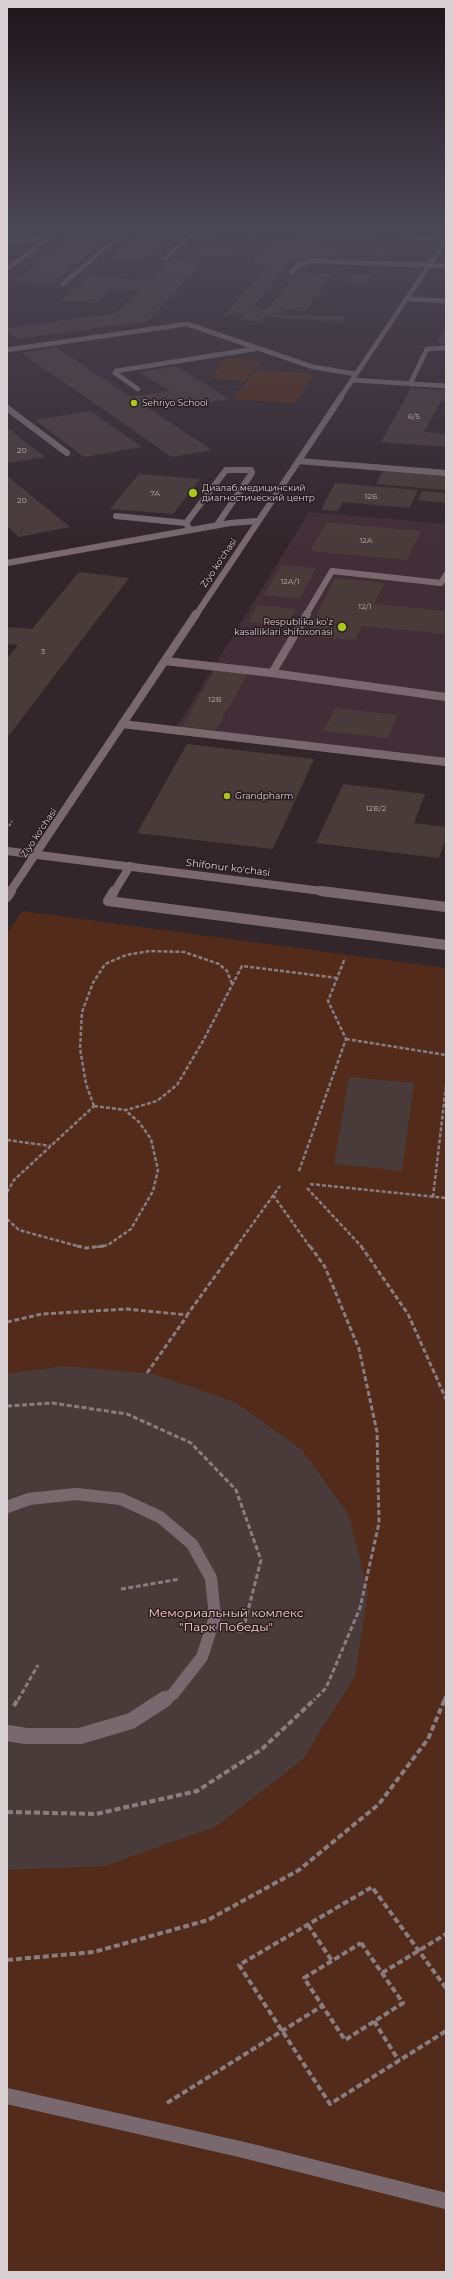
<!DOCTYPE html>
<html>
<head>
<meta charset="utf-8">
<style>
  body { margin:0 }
  #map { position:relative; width:453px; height:2279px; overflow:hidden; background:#33262b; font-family:Montserrat,sans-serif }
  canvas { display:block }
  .frame { position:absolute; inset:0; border:8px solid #d9d0d3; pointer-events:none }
</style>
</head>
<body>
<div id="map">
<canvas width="453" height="2279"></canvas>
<div class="frame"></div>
</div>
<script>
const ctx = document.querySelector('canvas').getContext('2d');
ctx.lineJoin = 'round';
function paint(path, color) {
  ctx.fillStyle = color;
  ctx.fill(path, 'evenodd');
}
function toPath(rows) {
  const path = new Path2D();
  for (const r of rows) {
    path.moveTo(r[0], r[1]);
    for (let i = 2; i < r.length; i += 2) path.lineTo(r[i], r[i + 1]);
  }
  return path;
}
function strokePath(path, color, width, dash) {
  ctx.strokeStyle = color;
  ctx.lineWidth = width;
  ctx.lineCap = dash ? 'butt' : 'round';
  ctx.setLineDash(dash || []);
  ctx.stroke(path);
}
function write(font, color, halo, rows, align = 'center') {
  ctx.font = font + ' Montserrat,sans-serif';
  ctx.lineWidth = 3;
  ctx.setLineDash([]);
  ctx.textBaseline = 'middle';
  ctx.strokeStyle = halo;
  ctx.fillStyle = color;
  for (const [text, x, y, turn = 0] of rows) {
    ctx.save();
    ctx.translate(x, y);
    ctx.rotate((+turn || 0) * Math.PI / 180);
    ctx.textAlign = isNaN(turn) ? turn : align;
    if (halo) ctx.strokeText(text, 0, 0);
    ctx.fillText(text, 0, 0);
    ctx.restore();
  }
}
const built = toPath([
  [309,512,446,524,446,766,173,733]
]);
const green = toPath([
  [227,358,261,361,245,381,210,378],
  [256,370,315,374,295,403,233,399],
  [22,911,446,968,446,2272,7,2272,7,934]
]);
const building = toPath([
  [80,228,116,229,52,284,14,281],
  [210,228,226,228,210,243,194,242],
  [249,228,380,228,371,239,260,232,258,235,244,234],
  [136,236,167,238,142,261,110,259],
  [272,240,389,247,385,254,333,253,330,258,315,257,313,260,291,259,253,307,267,309,298,272,333,274,305,311,284,310,281,314,262,314,345,317,342,322,264,317,261,322,240,320,244,315,226,314,267,264,252,263],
  [203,246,240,248,232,256,195,254],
  [169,260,203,262,148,321,17,339,7,332,7,328,116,313,138,291,110,289,96,303,60,301,89,275,148,281],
  [353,274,372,275,366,285,347,284],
  [446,327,446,344,437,343],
  [56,347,131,397,170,391,139,372,176,366,229,399,192,405,186,401,147,407,212,450,172,457,21,353],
  [411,388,446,390,446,401,441,401,424,432,446,434,446,447,381,442],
  [90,411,142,447,84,457,35,420],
  [7,427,25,442,45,457,7,463],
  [383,471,446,476,446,490,376,484],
  [139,474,200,479,173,514,110,509],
  [7,476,70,527,19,537,7,526],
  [335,483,418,490,409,508,343,502,338,511,321,510],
  [422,491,446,493,446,503,418,500],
  [327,522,421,531,407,560,310,551],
  [282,565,316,568,299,599,264,595],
  [79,572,129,578,7,738,7,659,18,645,7,644,7,627,32,629],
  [335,578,384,583,374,604,446,611,446,634,362,626,355,640,306,636],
  [258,605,296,609,286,626,248,622],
  [215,670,248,673,216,730,182,726],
  [335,708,398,715,388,738,324,731],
  [187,744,314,759,273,849,137,833],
  [343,784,425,794,414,823,446,827,446,838,439,858,316,843],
  [349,1077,414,1083,402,1171,334,1164],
  [64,1366,153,1374,235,1402,302,1450,349,1515,368,1592,355,1676,303,1759,217,1826,105,1866,7,1870,7,1374]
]);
const pathFar3 = toPath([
  [9,826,12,821]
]);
const pathFar2 = toPath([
  [346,1039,446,1055],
  [94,1106,126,1110,157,1101,177,1085,203,1041,242,966,337,978],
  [94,1106,86,1084,80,1048,82,1012,93,983,105,964,126,955,150,951,184,952,219,964,227,971,232,984],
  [7,1140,51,1146],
  [299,1171,346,1039,328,1001,345,958],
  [310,1184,446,1198],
  [307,1188,362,1247],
  [7,1192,14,1180,94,1106],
  [273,1195,310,1247],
  [433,1197,446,1086],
  [7,1219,19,1230,81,1247],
  [97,1247,108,1245,131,1229,153,1191,158,1170,151,1139,139,1122,126,1111],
  [236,1247,280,1186]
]);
const pathFar1 = toPath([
  [77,1246,86,1248,104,1246],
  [310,1246,325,1267,359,1349,377,1432,379,1523,360,1608,326,1688,314,1700],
  [361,1246,408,1314,446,1399],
  [7,1322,42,1314,127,1309,187,1315,237,1246],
  [147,1373,187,1316],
  [7,1406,52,1403,127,1414,191,1443,236,1490,261,1560,244,1626,239,1633],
  [121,1589,180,1579],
  [18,1700,38,1665],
  [444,1700,446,1696]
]);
const path = toPath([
  [14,1706,18,1699],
  [7,1812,96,1814,197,1791,262,1749,315,1699],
  [308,1925,332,1961],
  [361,1943,403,2003,345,2040,304,1978,361,1943],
  [7,1960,94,1952,208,1920,299,1870,379,1804,428,1739,445,1699],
  [382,1973,446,1934],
  [446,1988,372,1887,239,1965,330,2104,446,2031],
  [374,2021,399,2061],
  [167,2103,322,2006]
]);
const serviceFar4 = toPath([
  [115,228,193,233],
  [403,228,399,233,405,237,446,240],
  [7,242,49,237],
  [165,259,198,228],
  [7,269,63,228],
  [292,272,299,264,314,261,446,266],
  [63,284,128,229],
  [407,299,446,301],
  [7,350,187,324,313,367,356,374],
  [352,380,446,386],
  [410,384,427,349,446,348],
  [138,389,115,373,116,371,254,349]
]);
const serviceFar3 = toPath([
  [7,408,67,453],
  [298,461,446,473],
  [116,516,186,523],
  [190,530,186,523,226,470,251,470,252,473,217,525],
  [7,563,230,523,258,521],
  [306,615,332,571,441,583,446,575]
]);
const serviceFar2 = toPath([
  [165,661,272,673,446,697],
  [272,673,307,614],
  [122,724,446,762],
  [114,892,130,866]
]);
const serviceFar1 = toPath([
  [114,891,108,901,446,945]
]);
const service = toPath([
  [7,2096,248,2151,446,2201]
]);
const pedestrianFar1 = toPath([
  [7,1507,29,1499,76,1494,121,1499,160,1517,192,1544,211,1578,215,1617,202,1657,173,1694,164,1700]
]);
const pedestrian = toPath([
  [7,1733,26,1736,80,1736,131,1721,165,1699]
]);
const minorFar3 = toPath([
  [340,398,446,240]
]);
const minorFar2 = toPath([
  [196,615,341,397]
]);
const minorFar1 = toPath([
  [10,892,196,614]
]);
const minor = toPath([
  [7,897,11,891]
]);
const tertiaryFar1 = toPath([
  [7,851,329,892]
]);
const tertiary = toPath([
  [321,891,446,907]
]);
const markers = [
  [134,403,4,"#a9c71b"],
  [193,493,5,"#a9c71b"],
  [342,627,5,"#a9c71b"],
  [227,796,4,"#a9c71b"]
];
const numberNames = [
  ["6/5",414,417],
  ["20",22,451],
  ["7A",155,494],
  ["12Б",371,497],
  ["20",22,501],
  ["12A",366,541],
  ["12A/1",290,582],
  ["12/1",365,607],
  ["3",43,652],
  ["12В",215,700],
  ["12В/2",376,809]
];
const farPoinames = [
  ["Sehriyo School",142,403],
  ["Диалаб медицинский",202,488],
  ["диагностический центр",202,498],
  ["Respublika ko'z",333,622,"right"],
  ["kasalliklari shifoxonasi",333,632,"right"],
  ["Grandpharm",235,796]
];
const farStreetnames = [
  ["Ziyo ko'chasi",219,563,-56],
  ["Ziyo ko'chasi",39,833,-56]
];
const streetNames = [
  ["Shifonur ko'chasi",228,868,7]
];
const nearParknames = [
  ["Мемориальный комлекс",226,1613],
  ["\"Парк Победы\"",226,1627]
];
paint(built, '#422e36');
paint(green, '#522b1a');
paint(building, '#4a3b3b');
strokePath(serviceFar4, '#4c4146', 5);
strokePath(serviceFar3, '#4c4146', 6);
strokePath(serviceFar2, '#4c4146', 8);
strokePath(serviceFar1, '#4c4146', 10);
strokePath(service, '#4c4146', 16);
strokePath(pedestrianFar1, '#4c4146', 13);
strokePath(pedestrian, '#4c4146', 16);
strokePath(minorFar3, '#4c4146', 5);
strokePath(minorFar2, '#4c4146', 6);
strokePath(minorFar1, '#4c4146', 8);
strokePath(minor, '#4c4146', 10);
strokePath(tertiaryFar1, '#4c4146', 8);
strokePath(tertiary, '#4c4146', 10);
strokePath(pathFar3, '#887d81', 2, [3, 1.5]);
strokePath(pathFar2, '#887d81', 2.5, [4, 2]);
strokePath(pathFar1, '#887d81', 3, [5, 2.5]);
strokePath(path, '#887d81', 4, [6, 3]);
strokePath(serviceFar4, '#79696f', 4.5);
strokePath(serviceFar3, '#79696f', 6);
strokePath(serviceFar2, '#79696f', 8);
strokePath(serviceFar1, '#79696f', 10);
strokePath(service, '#79696f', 16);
strokePath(pedestrianFar1, '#79696f', 12);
strokePath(pedestrian, '#79696f', 16);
strokePath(minorFar3, '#79696f', 4.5);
strokePath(minorFar2, '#79696f', 6);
strokePath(minorFar1, '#79696f', 8);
strokePath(minor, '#79696f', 10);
strokePath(tertiaryFar1, '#79696f', 8);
strokePath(tertiary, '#79696f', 10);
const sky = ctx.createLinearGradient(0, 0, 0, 547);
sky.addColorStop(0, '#1c1518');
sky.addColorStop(0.42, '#4a4755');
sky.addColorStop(1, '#4a475500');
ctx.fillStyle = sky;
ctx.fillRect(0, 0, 453, 547);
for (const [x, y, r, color] of markers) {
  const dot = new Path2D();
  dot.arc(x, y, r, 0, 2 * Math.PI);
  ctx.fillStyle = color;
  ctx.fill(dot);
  strokePath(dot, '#291c21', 1.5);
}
write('8px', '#b5abad', null, numberNames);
write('9px', '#d9d0d3', '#291c21', farPoinames, 'left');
write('9px', '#d9d0d3', '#291c21', farStreetnames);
write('10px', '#d9d0d3', '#291c21', streetNames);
write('12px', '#fbd4c4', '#291c21', nearParknames);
</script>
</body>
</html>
